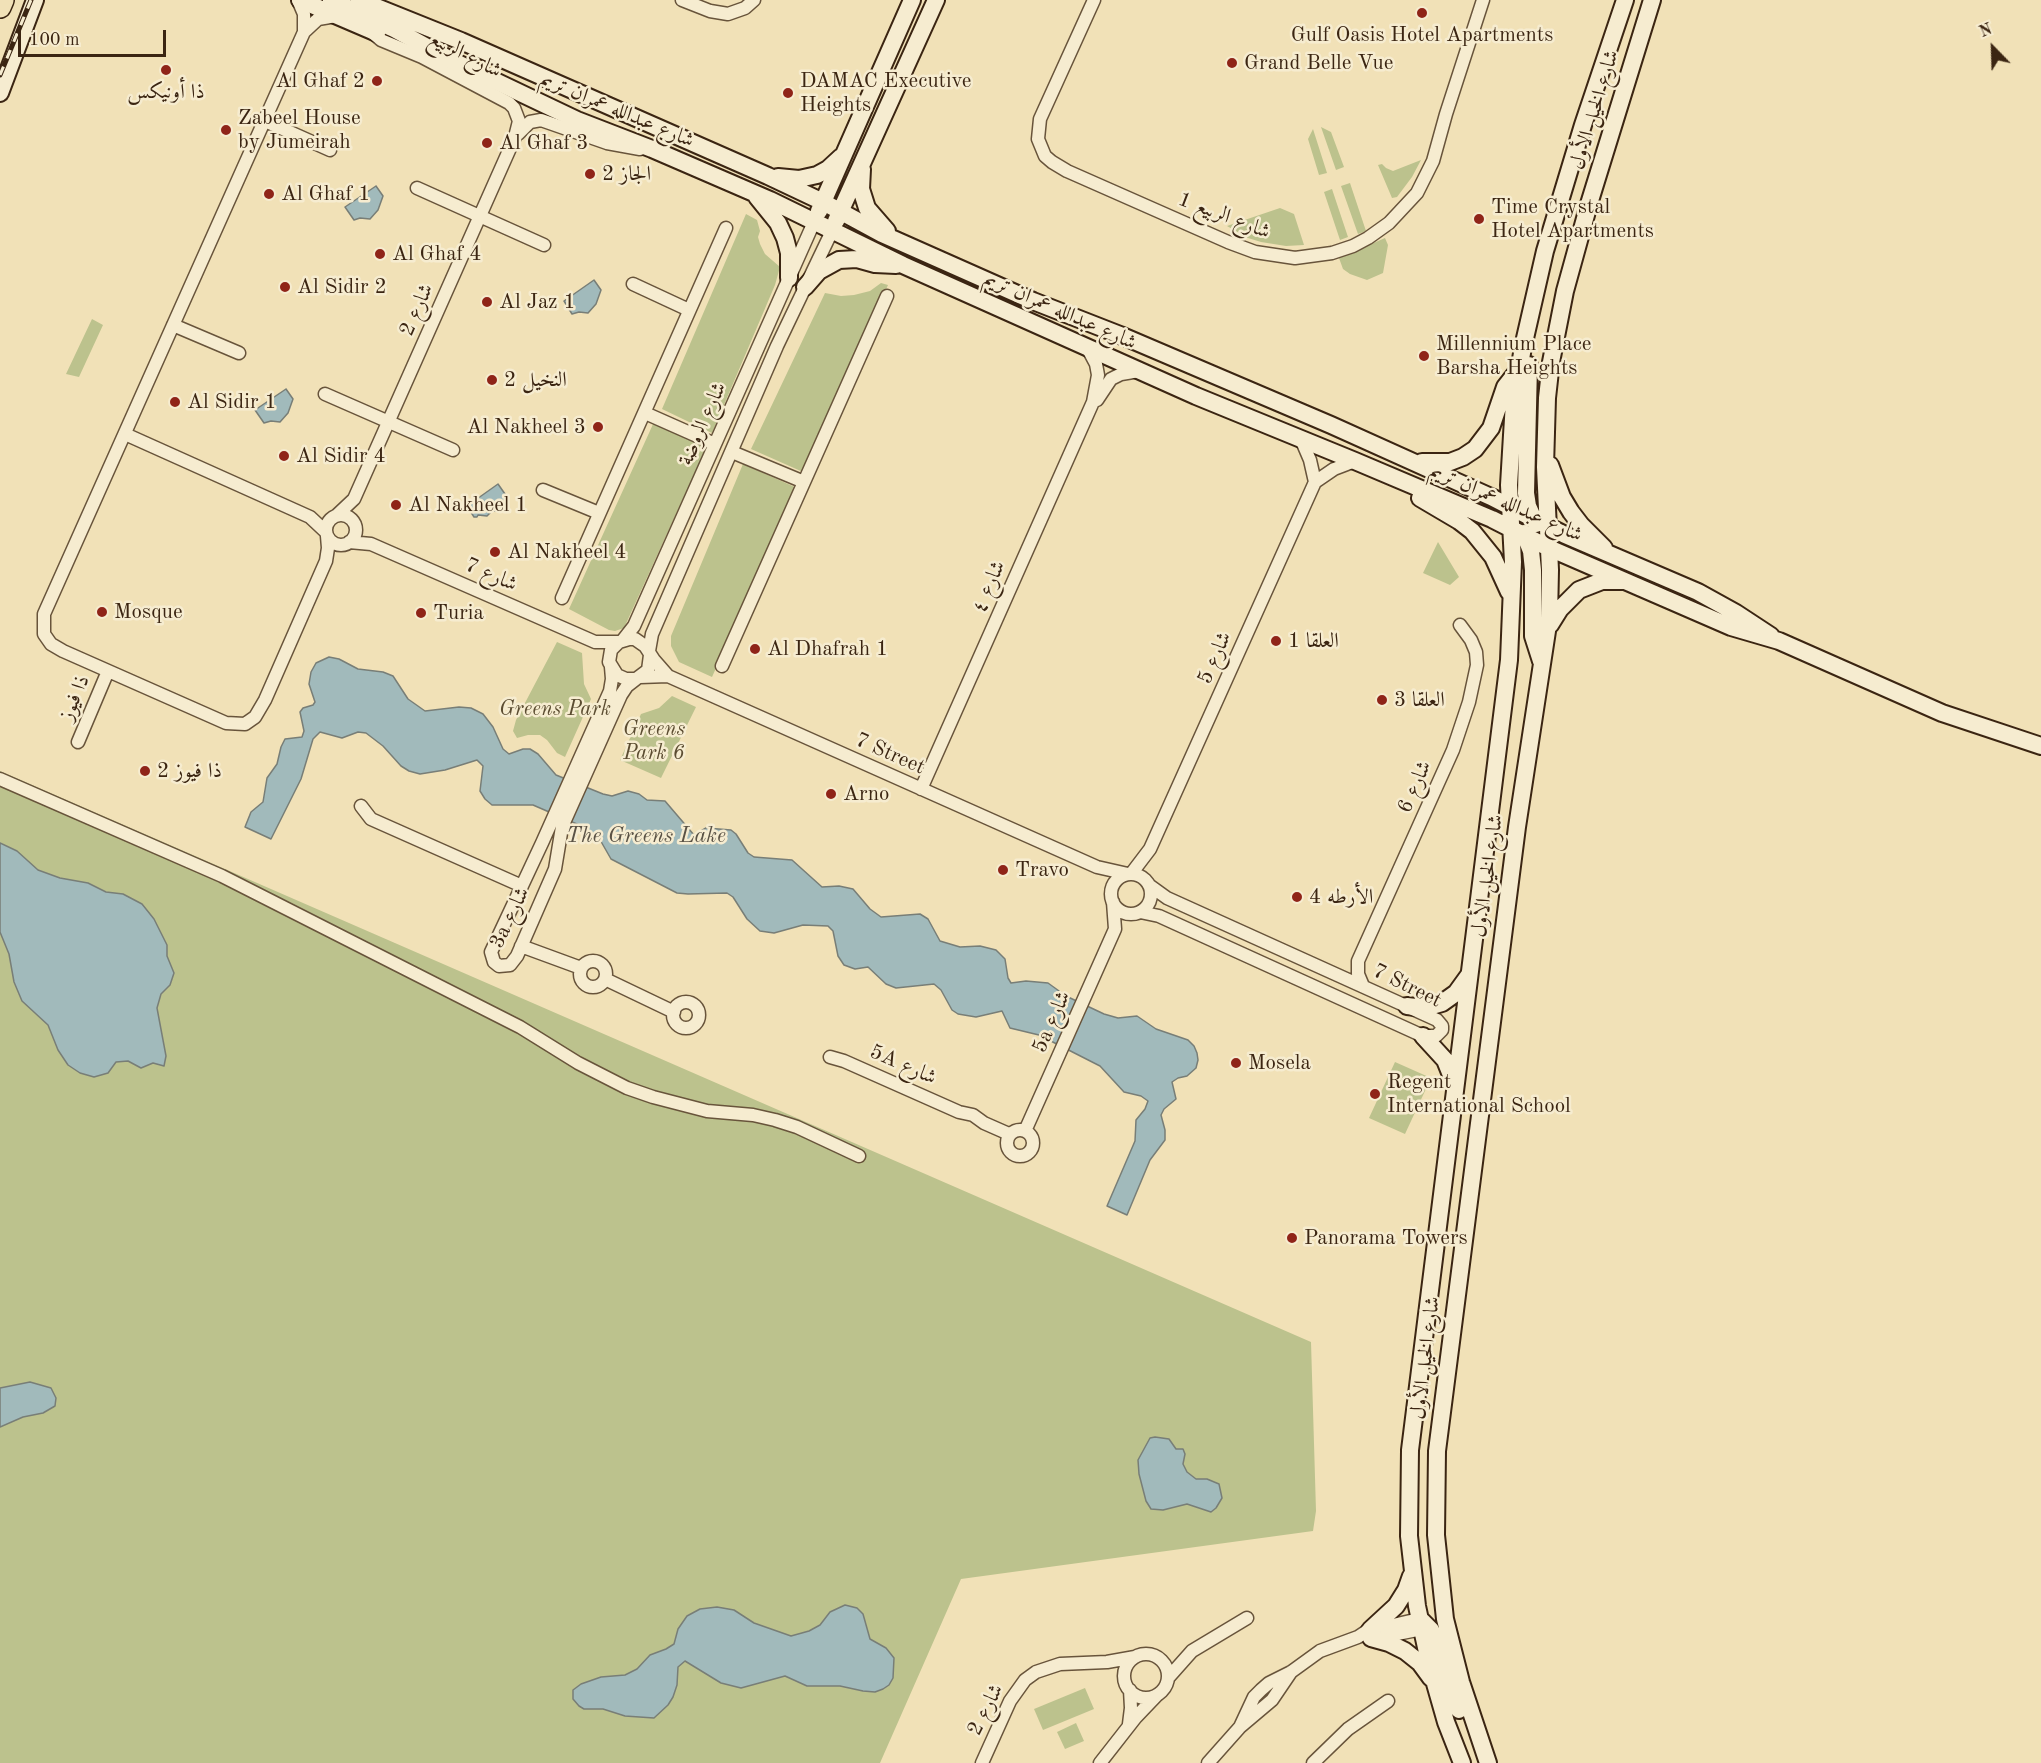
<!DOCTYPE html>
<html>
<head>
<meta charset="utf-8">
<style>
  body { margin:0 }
  #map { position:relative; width:2041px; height:1763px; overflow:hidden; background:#f1e1b7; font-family:"Old Standard TT",serif }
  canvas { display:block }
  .north { position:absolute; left:1963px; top:18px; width:60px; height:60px; -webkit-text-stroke:4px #f6ecd0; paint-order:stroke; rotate:337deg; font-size:16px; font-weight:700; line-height:24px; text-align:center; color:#3b2512 }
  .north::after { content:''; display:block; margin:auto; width:21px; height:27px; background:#3b2512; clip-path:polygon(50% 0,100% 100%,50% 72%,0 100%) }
  .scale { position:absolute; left:18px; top:30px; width:148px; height:27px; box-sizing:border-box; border:3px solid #3b2512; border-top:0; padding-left:8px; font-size:18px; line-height:21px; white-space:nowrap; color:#3b2512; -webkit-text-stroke:4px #f6ecd0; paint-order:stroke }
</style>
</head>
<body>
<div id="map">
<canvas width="2041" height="1763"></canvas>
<div class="north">N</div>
<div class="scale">100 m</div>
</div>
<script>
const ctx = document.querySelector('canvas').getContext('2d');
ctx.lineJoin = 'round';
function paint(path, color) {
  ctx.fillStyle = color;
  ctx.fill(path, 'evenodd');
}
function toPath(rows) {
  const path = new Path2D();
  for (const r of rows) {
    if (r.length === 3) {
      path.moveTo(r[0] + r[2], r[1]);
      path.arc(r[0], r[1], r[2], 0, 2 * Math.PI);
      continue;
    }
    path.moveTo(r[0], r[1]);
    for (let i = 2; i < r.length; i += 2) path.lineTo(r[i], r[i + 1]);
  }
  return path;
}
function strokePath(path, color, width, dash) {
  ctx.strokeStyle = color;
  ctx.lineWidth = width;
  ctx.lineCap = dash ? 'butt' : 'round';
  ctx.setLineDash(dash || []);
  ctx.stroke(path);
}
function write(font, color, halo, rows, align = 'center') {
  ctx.font = font + ' "Old Standard TT",Amiri,serif';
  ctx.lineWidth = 5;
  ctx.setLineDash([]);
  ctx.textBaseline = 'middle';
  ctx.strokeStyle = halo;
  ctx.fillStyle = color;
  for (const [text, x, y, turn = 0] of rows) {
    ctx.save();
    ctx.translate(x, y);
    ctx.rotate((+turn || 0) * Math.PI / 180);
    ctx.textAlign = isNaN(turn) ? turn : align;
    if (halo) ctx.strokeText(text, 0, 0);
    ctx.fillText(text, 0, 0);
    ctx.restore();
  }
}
const green = toPath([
  [1321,127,1331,132,1344,167,1336,170],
  [1313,129,1327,173,1319,175,1308,139],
  [1421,160,1412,177,1397,197,1392,198,1378,165,1382,164,1386,168,1393,171],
  [1350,183,1366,231,1358,234,1341,186],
  [1332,189,1348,237,1340,240,1324,192],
  [1280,208,1294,214,1304,245,1286,246,1261,242,1248,238,1227,226],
  [746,214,757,220,760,231,758,237,760,244,765,254,780,267,775,285,712,433,662,409],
  [1385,238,1388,245,1383,273,1367,280,1350,274,1343,269,1339,258],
  [881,283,888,285,803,472,751,449,825,293,841,296,854,295,870,291],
  [92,319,103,325,79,377,66,374],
  [654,422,707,446,624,628,615,631,609,630,569,609],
  [743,464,797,488,712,677,679,662,671,646,671,636],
  [1438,542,1459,577,1450,585,1423,573],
  [557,642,582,653,584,684,591,699,565,757,557,753,547,740,540,735,528,735,517,738,513,731,516,720],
  [672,696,696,707,661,778,620,760,641,714,659,708],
  [0,771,1311,1342,1316,1511,1313,1531,961,1579,880,1763,0,1763],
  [1395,1062,1431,1078,1405,1134,1369,1118],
  [1085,1688,1094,1709,1043,1730,1034,1709],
  [1076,1723,1084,1741,1065,1749,1057,1732]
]);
const water = toPath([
  [376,186,383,196,378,210,370,219,360,218,354,220,345,207,376,186],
  [594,280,601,290,596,304,588,313,579,312,572,314,564,301,594,280],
  [286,389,293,399,288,413,280,422,271,421,264,423,255,410,286,389],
  [498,484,505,494,506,501,500,502,500,509,497,511,492,511,487,516,478,515,477,517,474,517,467,506,498,484],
  [329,657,339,659,358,669,383,672,393,676,408,699,425,711,459,707,471,708,483,714,493,727,503,749,509,754,523,749,530,749,538,754,556,775,603,794,612,796,628,791,639,794,647,800,665,801,694,835,706,828,731,830,736,834,748,853,754,857,792,860,822,887,839,886,853,889,870,909,881,917,920,914,928,919,940,941,960,947,980,946,996,950,1005,959,1008,978,1011,983,1026,981,1048,983,1066,996,1104,1014,1118,1018,1137,1016,1156,1029,1188,1040,1194,1046,1197,1053,1198,1060,1196,1068,1187,1076,1178,1078,1172,1082,1176,1099,1164,1109,1161,1115,1165,1130,1165,1140,1150,1160,1127,1215,1107,1206,1135,1141,1136,1120,1145,1109,1148,1101,1141,1096,1124,1092,1100,1066,1039,1035,1010,1028,1002,1011,976,1017,958,1014,952,1010,941,990,934,984,896,988,886,984,868,967,855,969,844,965,838,956,833,931,828,926,803,925,774,933,760,931,747,919,733,897,727,893,688,894,677,893,611,859,599,838,586,828,533,805,492,805,485,799,480,791,483,766,477,760,445,770,420,774,409,771,401,766,383,746,366,733,358,732,342,738,320,732,313,739,301,779,271,839,245,827,251,812,263,802,267,778,277,764,281,747,285,739,302,737,304,731,300,712,303,708,313,705,315,702,309,684,311,672,316,663,329,657],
  [0,843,17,851,38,870,60,878,88,883,106,892,123,894,142,904,154,919,167,945,167,956,174,973,170,985,161,994,157,1008,166,1056,164,1066,153,1063,141,1068,128,1061,116,1062,108,1073,94,1077,80,1073,68,1065,58,1050,48,1025,22,1001,14,982,9,954,0,932,0,843],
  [30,1382,51,1388,56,1398,55,1406,43,1413,23,1417,0,1427,0,1388,30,1382],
  [1155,1437,1169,1439,1176,1449,1183,1449,1185,1454,1183,1464,1187,1472,1196,1479,1207,1479,1219,1484,1222,1498,1216,1508,1211,1512,1187,1504,1163,1510,1151,1509,1146,1501,1139,1474,1138,1460,1150,1438,1155,1437],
  [845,1605,857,1608,863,1614,870,1639,886,1648,894,1658,893,1678,889,1685,883,1689,875,1692,863,1691,840,1686,807,1686,785,1676,741,1688,721,1683,685,1661,678,1667,677,1685,673,1697,668,1705,654,1718,625,1716,603,1709,584,1709,579,1706,573,1699,573,1690,581,1684,601,1677,625,1675,637,1669,650,1655,666,1649,674,1644,678,1629,687,1616,700,1609,717,1607,734,1610,754,1623,791,1636,809,1631,820,1625,830,1612,845,1605]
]);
const street = toPath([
  [298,0,304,14,304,32,44,614,44,634,51,644,63,651,226,723,245,724,255,717,265,700,326,561,328,548,327,536],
  [682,0,710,11,728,14,745,8,754,0],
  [1094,0,1040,119,1038,139,1045,156,1052,162,1067,171,1228,242,1255,252,1295,258,1332,253,1353,246,1368,238,1389,223,1417,193,1433,161,1446,114,1483,0],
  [304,32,318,19,336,16],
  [265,121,330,150],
  [518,134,530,122,541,120,607,143,640,149],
  [417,188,544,245],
  [633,284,689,310],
  [173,325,239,353],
  [325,394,453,450],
  [1097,400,1111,379,1121,374,1139,371],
  [645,413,715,444],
  [125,434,310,517,326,532],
  [1301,439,1310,460,1315,482],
  [732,452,804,482],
  [543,490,599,513],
  [337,515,354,499,515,137,519,121,514,108,509,103,422,57,381,40,369,30],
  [341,530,15],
  [349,542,371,544,595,642,619,642],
  [562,598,726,228],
  [623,640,634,626,814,222],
  [649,651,652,634,777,346,832,231],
  [650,655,648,670,636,679,626,679,617,675,609,662,611,650,619,642,629,639,635,639,645,646,654,660,668,676],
  [722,666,887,296],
  [611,667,612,679,610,691,542,843,491,952,494,962,499,966,510,965,517,956,555,869,562,827,621,695,627,686,636,679],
  [640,677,668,676,1097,867,1128,874],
  [78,742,108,671],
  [0,779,222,876,520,1027,578,1063,627,1088,653,1097,707,1111,753,1115,775,1120,797,1127,859,1156],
  [921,789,1093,402,1098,375,1096,364,1088,349],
  [361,806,371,819,522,886],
  [1131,894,20],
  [1131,874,1150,849,1315,482,1334,469,1355,461],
  [1140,912,1159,916,1423,1036,1436,1036,1442,1030,1442,1026,1437,1020,1167,898,1149,885],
  [521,946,581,968],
  [593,974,13],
  [605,979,674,1012],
  [1363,986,1358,974,1358,961,1453,750,1469,702,1477,665,1476,652,1471,640,1460,625],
  [686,1015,13],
  [830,1057,844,1061,959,1112,973,1115,984,1123,1009,1134],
  [1020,1143,13],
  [1025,1131,1115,929,1113,902],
  [1377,1638,1422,1629],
  [1146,1676,22],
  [1168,1678,1192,1651,1247,1618],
  [1129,1724,1131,1708,1130,1690],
  [1240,1727,1254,1697,1261,1690,1269,1683,1291,1672,1320,1651,1358,1637,1367,1631,1419,1619],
  [982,1763,1010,1701,1025,1680,1036,1672,1060,1664,1107,1662,1135,1657],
  [1100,1763,1136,1717,1157,1695],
  [1208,1763,1240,1727,1272,1700,1291,1672],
  [1313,1763,1348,1729,1388,1701]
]);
const secondary = toPath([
  [300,0,377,33],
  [331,0,394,29,451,60,577,120,652,149,770,200,903,265,1196,396,1355,461,1492,519,1549,548,1731,627,1779,641,1942,713,2041,746],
  [359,0,461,41,768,176,823,202,882,234,1033,301,1120,335,1331,425,1491,497,1565,535,1698,592,1736,613,1771,636],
  [0,93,35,0],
  [862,169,861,189,867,208,887,231],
  [778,177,799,179,817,175,828,169,841,157],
  [757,197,778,223,785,238,789,253,789,278],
  [819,211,912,0],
  [836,221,936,0],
  [805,287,819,271,839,260,857,259,875,264,896,265],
  [1529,365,1526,493,1528,506,1536,524],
  [1422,462,1450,462,1463,457,1475,449,1491,428,1505,387,1516,373],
  [1550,465,1562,497,1571,512,1581,525,1604,548],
  [1420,498,1459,521,1472,531,1493,557,1509,592],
  [1524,533,1531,551,1533,570,1533,636,1541,661],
  [1550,625,1560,609,1579,590,1602,581,1622,581],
  [1407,1006,1425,1008,1442,1003,1456,993,1469,975],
  [1423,1036,1445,1060,1455,1085],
  [1422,1621,1431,1630,1437,1641,1459,1710],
  [1370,1630,1396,1606,1406,1590,1411,1576],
  [1371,1638,1389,1643,1405,1651,1420,1663,1431,1678],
  [1462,1763,1446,1722,1430,1666,1417,1606,1409,1536,1410,1450,1509,660,1513,562,1509,485,1514,402,1523,347,1545,251,1583,125,1625,0],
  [1488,1763,1461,1682,1445,1619,1436,1535,1437,1451,1517,827,1549,618,1550,570,1545,467,1547,398,1551,362,1565,291,1589,204,1652,0]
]);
const highway = toPath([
  [0,7,3,0]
]);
const rail = toPath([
  [0,75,31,0]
]);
const markers = [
  [1422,13,6,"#8f2418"],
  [1232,63,6,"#8f2418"],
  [166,70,6,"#8f2418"],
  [377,81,6,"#8f2418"],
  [788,93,6,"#8f2418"],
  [226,130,6,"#8f2418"],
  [487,143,6,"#8f2418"],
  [590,174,6,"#8f2418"],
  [269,194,6,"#8f2418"],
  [1479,219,6,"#8f2418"],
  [380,254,6,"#8f2418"],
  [285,287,6,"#8f2418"],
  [487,302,6,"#8f2418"],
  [1424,356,6,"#8f2418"],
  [492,380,6,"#8f2418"],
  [175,402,6,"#8f2418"],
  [598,427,6,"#8f2418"],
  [284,456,6,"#8f2418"],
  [396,505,6,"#8f2418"],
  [495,552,6,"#8f2418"],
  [102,612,6,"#8f2418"],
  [421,613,6,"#8f2418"],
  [1276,641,6,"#8f2418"],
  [755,649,6,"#8f2418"],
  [1382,700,6,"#8f2418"],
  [145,771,6,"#8f2418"],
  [831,794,6,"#8f2418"],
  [1003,870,6,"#8f2418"],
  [1297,897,6,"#8f2418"],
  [1236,1063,6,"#8f2418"],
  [1375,1094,6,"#8f2418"],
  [1292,1238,6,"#8f2418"]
];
const poiNames = [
  ["Gulf Oasis Hotel Apartments",1422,35,"center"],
  ["Grand Belle Vue",1244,63],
  ["Al Ghaf 2",365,81,"right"],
  ["DAMAC Executive",800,81],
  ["Heights",800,105],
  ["ذا أونيكس",166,92,"center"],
  ["Zabeel House",238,118],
  ["by Jumeirah",238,142],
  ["Al Ghaf 3",499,143],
  ["الجاز 2",602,174],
  ["Al Ghaf 1",281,194],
  ["Time Crystal",1491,207],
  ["Hotel Apartments",1491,231],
  ["Al Ghaf 4",392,254],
  ["Al Sidir 2",297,287],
  ["Al Jaz 1",499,302],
  ["Millennium Place",1436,344],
  ["Barsha Heights",1436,368],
  ["النخيل 2",504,380],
  ["Al Sidir 1",187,402],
  ["Al Nakheel 3",586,427,"right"],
  ["Al Sidir 4",296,456],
  ["Al Nakheel 1",408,505],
  ["Al Nakheel 4",507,552],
  ["Mosque",114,612],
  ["Turia",433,613],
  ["العلقا 1",1288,641],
  ["Al Dhafrah 1",767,649],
  ["العلقا 3",1394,700],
  ["ذا فيوز 2",157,771],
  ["Arno",843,794],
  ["Travo",1015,870],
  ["الأرطه 4",1309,897],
  ["Mosela",1248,1063],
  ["Regent",1387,1082],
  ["International School",1387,1106],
  ["Panorama Towers",1304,1238]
];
const streetNames = [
  ["شارع الربيع",465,55,27],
  ["شارع عبدالله عمران تريم",617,110,23],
  ["شارع الخيل الأول",1595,110,-73],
  ["شارع الربيع 1",1224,216,21],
  ["شارع 2",417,310,-66],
  ["شارع عبدالله عمران تريم",1060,311,24],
  ["شارع الروضة",703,424,-66],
  ["شارع عبدالله عمران تريم",1506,503,24],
  ["شارع 7",491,575,24],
  ["شارع ٤",989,587,-66],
  ["شارع 5",1215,658,-66],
  ["ذا فيوز",75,698,-67],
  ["7 Street",890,754,24],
  ["شارع 6",1415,787,-66],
  ["شارع الخيل الأول",1488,876,-82],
  ["3a شارع",510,918,-64],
  ["7 Street",1407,986,26],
  ["5a شارع",1052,1022,-66],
  ["5A شارع",903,1065,24],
  ["شارع الخيل الأول",1426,1358,-83],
  ["شارع 2",986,1710,-63]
];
const parkNames = [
  ["Greens Park",555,709],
  ["Greens",654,729],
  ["Park 6",654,753]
];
const waterNames = [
  ["The Greens Lake",646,836]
];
paint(green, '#bcc28d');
paint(water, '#a1babb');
strokePath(water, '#787e77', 1.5);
strokePath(street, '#68543b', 15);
strokePath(secondary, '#3b2512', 20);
strokePath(highway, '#3b2512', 24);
strokePath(street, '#f6ecd0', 12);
strokePath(secondary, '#f6ecd0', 16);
strokePath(highway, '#f1e1b7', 21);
strokePath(rail, '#3b2512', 5);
strokePath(rail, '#f6ecd0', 3, [9]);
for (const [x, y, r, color] of markers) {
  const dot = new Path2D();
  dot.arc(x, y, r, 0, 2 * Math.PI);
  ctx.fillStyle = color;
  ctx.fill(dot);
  strokePath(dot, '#f6ecd0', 2);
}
write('21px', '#3b2512', '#f6ecd0', poiNames, 'left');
write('21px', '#3b2512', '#f6ecd0', streetNames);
write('italic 21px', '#5b4c31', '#f6ecd0', parkNames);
write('italic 22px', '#5a5245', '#f6ecd0', waterNames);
</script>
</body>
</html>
